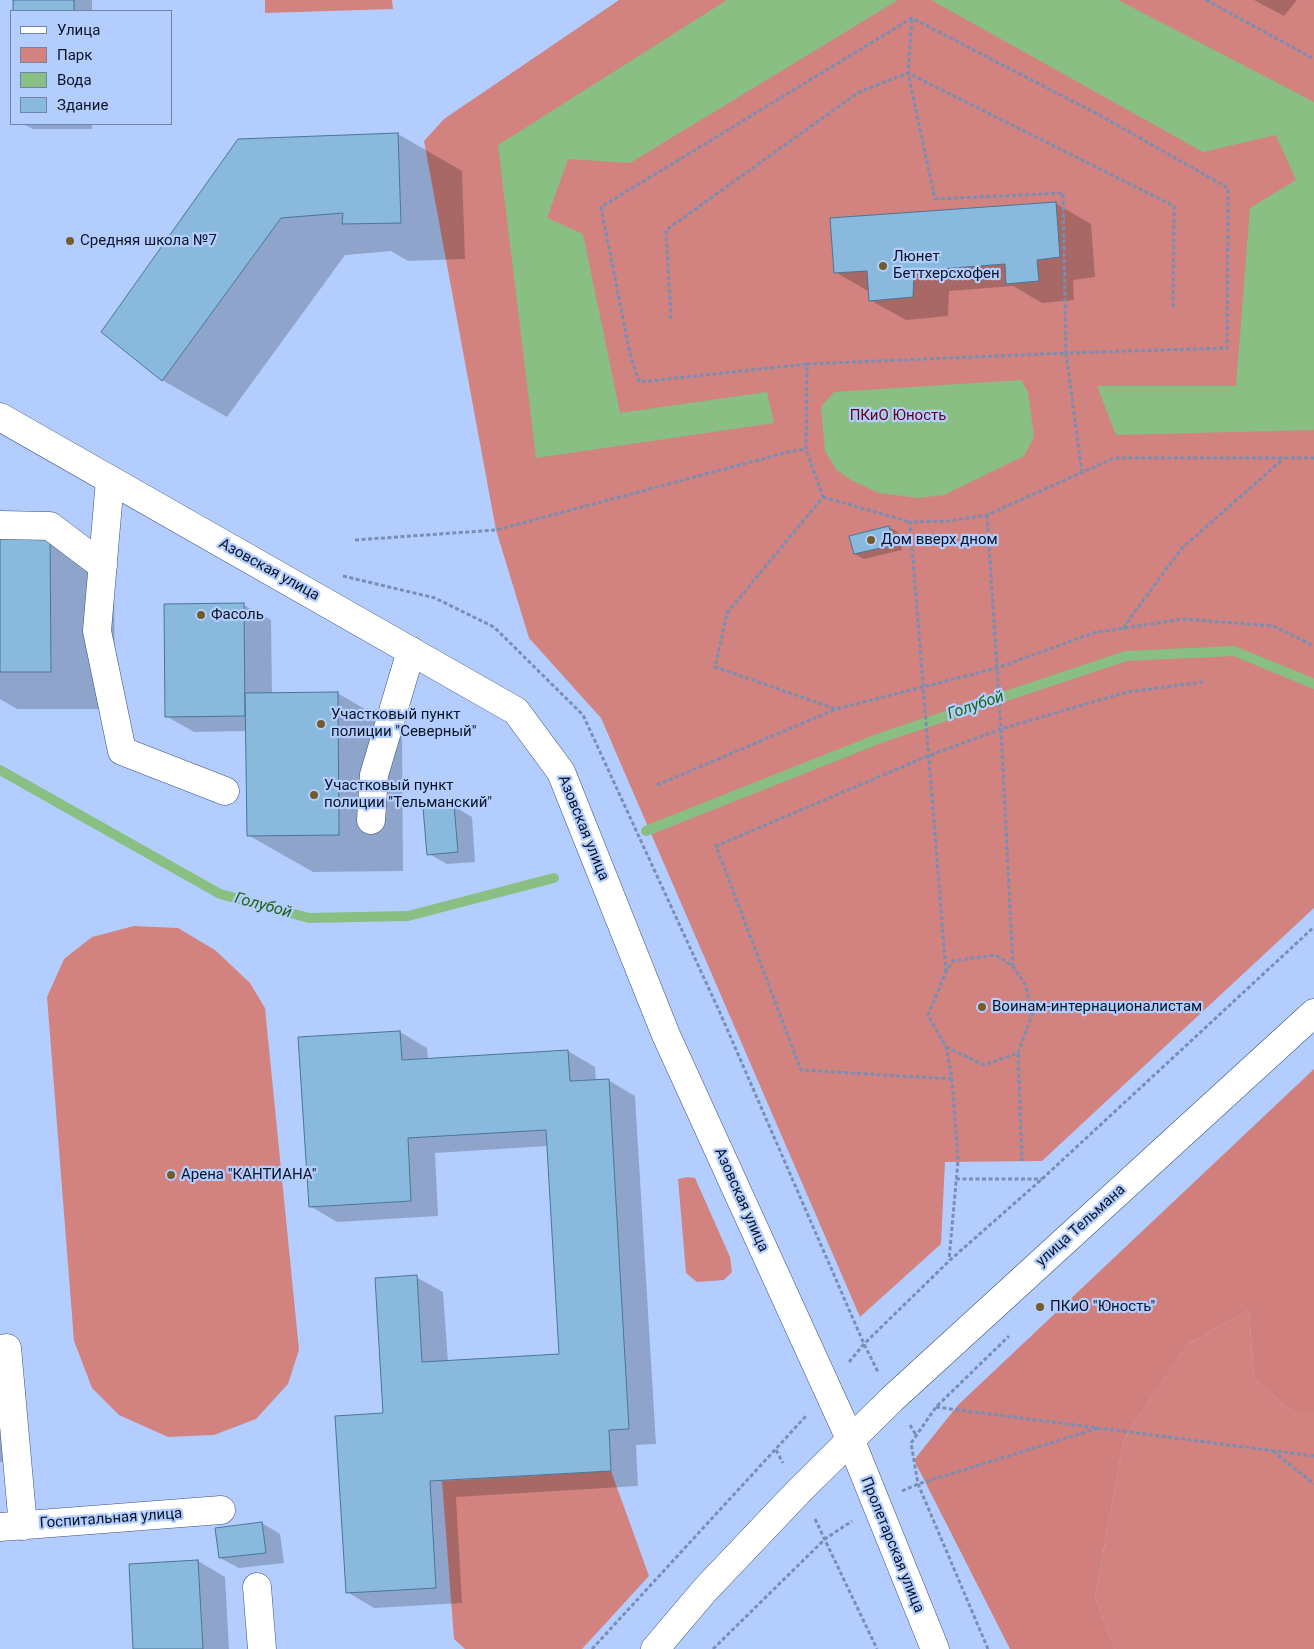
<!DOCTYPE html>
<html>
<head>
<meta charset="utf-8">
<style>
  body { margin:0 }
  #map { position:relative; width:1314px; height:1649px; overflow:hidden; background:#b3cefe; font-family:Roboto,sans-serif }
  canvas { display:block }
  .legend { position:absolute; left:10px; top:10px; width:162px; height:115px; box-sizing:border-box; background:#b3cefe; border:1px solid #7084a7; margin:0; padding:6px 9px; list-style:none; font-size:15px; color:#0b1425 }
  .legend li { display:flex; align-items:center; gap:10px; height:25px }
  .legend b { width:25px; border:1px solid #7084a7 }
</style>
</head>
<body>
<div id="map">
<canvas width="1314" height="1649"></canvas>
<ul class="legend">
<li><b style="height:6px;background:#fff"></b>Улица</li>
<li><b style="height:14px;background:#d28380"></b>Парк</li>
<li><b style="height:14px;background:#8abf83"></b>Вода</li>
<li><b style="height:14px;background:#8ab9de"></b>Здание</li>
</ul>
</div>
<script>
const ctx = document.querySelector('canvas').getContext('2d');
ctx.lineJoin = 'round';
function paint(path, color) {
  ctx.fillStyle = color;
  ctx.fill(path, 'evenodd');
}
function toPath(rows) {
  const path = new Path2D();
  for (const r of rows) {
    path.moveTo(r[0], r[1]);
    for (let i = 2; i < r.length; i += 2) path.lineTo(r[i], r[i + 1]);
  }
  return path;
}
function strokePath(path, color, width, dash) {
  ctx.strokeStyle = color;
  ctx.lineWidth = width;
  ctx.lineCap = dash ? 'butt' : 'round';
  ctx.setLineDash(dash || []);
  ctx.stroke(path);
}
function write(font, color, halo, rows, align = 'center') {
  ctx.font = font + ' Roboto,sans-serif';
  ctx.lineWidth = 4.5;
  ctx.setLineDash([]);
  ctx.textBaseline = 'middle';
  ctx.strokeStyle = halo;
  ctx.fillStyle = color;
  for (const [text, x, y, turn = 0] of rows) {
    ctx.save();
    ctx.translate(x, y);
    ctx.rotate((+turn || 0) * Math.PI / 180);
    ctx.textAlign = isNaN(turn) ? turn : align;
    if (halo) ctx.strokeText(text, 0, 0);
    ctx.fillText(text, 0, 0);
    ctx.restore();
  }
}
const green = toPath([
  [265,0,392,0,393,9,265,13],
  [619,0,1314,0,1314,908,1042,1161,945,1162,941,1244,860,1317,601,718,529,638,496,530,424,141,444,119],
  [134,926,178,928,215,950,250,983,265,1008,299,1350,288,1384,256,1419,214,1435,168,1437,119,1415,92,1388,74,1341,47,997,64,959,92,937],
  [688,1177,695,1178,730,1257,732,1272,724,1280,697,1282,686,1273,678,1179],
  [1249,1310,1254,1379,1290,1410,1314,1410,1314,1649,1115,1649,1095,1597,1124,1439,1188,1344],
  [611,1471,649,1576,582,1649,465,1649,454,1639,442,1481]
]);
const forest = toPath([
  [1314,1069,1314,1410,1290,1410,1254,1379,1249,1310,1188,1344,1124,1439,1095,1597,1115,1649,1010,1649,914,1460,958,1405]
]);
const water = toPath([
  [727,0,898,0,630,163,568,159,547,218,583,234,620,413,767,392,774,423,536,458,498,145],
  [931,0,1118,0,1314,102,1314,430,1116,435,1097,386,1236,386,1250,208,1296,180,1276,135,1203,152],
  [1021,380,1028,392,1034,437,1024,456,944,495,918,498,879,493,851,480,836,469,825,451,821,407,834,392]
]);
const shadow = toPath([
  [14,0,92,0,92,11,14,11],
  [1254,0,1297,0,1284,16],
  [23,124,92,124,92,129,33,129],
  [398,134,462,171,465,259,408,261,391,251,345,255,227,417,162,380,102,332],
  [1055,203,1091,224,1095,277,1073,280,1074,300,1042,303,1013,286,949,291,948,316,906,320,870,300,870,292,835,272],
  [889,527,898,532,902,550,864,559,855,554],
  [50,531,114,569,115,709,17,709,0,699,0,532],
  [244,605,271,620,272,694,337,693,402,730,403,871,313,872,248,835,247,731,194,732,166,716],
  [453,806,472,817,475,862,447,864,429,854],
  [400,1032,427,1048,428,1060,568,1051,595,1067,596,1081,608,1080,635,1096,656,1444,636,1445,638,1486,456,1497,462,1603,374,1608,347,1592,416,1277,443,1292,448,1362,561,1355,548,1146,435,1153,438,1216,337,1222,310,1206],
  [0,1386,28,1460,0,1462],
  [262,1523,280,1534,284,1563,239,1568,220,1558],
  [198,1561,225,1577,229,1649,135,1649,130,1565]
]);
const stream = toPath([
  [0,770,220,894,309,918,408,916,554,878],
  [646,831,883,737,1126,656,1234,651,1314,684]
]);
const building = toPath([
  [13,0,74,0,74,11,13,11,13,0],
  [398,133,401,223,342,224,343,213,281,218,162,381,101,332,238,139,398,133],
  [1056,202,1060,257,1037,260,1039,281,1006,284,1005,264,914,271,913,297,869,301,867,271,834,273,830,218,1056,202],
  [889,526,894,545,854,554,849,536,889,526],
  [0,530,50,530,51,672,0,672,0,530],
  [244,603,245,716,165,717,164,604,244,603],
  [338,692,339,835,247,836,245,693,338,692],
  [454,805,458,852,427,855,423,808,454,805],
  [400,1031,402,1060,568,1050,570,1081,609,1079,629,1429,609,1430,611,1471,430,1481,436,1588,346,1593,335,1416,383,1413,375,1278,417,1275,422,1362,559,1354,546,1130,408,1138,411,1201,309,1207,298,1037,400,1031],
  [262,1522,266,1553,219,1558,215,1528,262,1522],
  [198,1560,203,1649,133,1649,129,1564,198,1560]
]);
const path = toPath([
  [1206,0,1314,59],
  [671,319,666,230,859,92,908,73,1174,206,1173,307],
  [807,364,639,382,630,354,601,207,912,18,1101,116,1228,188,1227,348,1066,353,1063,193,935,199,908,73,912,18],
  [1082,473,1066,353,807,364,806,449,823,497,727,613,715,667,836,709,997,668,1093,633,1183,619,1273,626,1314,646],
  [823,497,910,522],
  [987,515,1001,729,1013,966],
  [355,540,496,530,788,452,806,449],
  [343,576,435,598,494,627,583,715,721,1015,864,1344,878,1372],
  [1123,628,1182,548,1283,459],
  [657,785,836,709],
  [946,972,910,522,949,521,987,515,1114,458,1314,458],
  [946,1047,984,1065,1018,1053,1033,1012,1025,984,1013,966,996,955,953,961,946,972,928,1015,946,1047,952,1079,958,1161,949,1260],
  [1018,1054,1022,1161],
  [952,1079,801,1070,716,846,928,756,1001,729,1127,692,1203,682],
  [956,1179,1042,1179],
  [849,1362,864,1344,949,1261,1042,1179,1314,927],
  [936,1407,1314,1456],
  [910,1425,916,1435],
  [776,1450,783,1463],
  [1273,1451,1314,1484],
  [902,1491,918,1484,1099,1428],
  [815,1519,877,1649],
  [592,1649,806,1416],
  [713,1649,825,1539,852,1521],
  [988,1649,918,1484,911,1443,936,1407,1009,1336]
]);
const minor = toPath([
  [110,480,97,631,122,751,225,791],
  [0,525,50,526,103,566],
  [371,820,374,775,411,651],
  [0,1349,7,1348,23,1526],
  [0,1527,221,1510],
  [257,1587,262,1649]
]);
const major = toPath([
  [0,417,516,711,561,772,666,1035,851,1441,935,1649],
  [655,1649,705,1590,799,1491,892,1399,1314,1013]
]);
const markers = [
  [70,241,5,"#745b2c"],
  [883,266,5,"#745b2c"],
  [871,540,5,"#745b2c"],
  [201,615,5,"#745b2c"],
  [321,724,5,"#745b2c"],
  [314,795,5,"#745b2c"],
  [982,1007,5,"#745b2c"],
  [171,1175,5,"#745b2c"],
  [1040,1307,5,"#745b2c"]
];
const poiNames = [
  ["Средняя школа №7",80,241],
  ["Люнет",893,257],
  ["Беттхерсхофен",893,274],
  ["Дом вверх дном",881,540],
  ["Фасоль",211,615],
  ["Участковый пункт",331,715],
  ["полиции \"Северный\"",331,732],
  ["Участковый пункт",324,786],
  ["полиции \"Тельманский\"",324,803],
  ["Воинам-интернационалистам",992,1007],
  ["Арена \"КАНТИАНА\"",181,1175],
  ["ПКиО \"Юность\"",1050,1307]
];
const parkNames = [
  ["ПКиО Юность",898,416]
];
const streetNames = [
  ["Азовская улица",269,570,29],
  ["Азовская улица",583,828,68],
  ["Азовская улица",741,1200,66],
  ["улица Тельмана",1081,1226,-42],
  ["Госпитальная улица",111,1519,-4],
  ["Пролетарская улица",892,1545,68]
];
const waterNames = [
  ["Голубой",976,706,-19],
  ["Голубой",263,906,15]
];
paint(green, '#d28380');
paint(forest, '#d07f7d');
paint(water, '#8abf83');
paint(shadow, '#0003');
strokePath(stream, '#8abf83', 10);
paint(building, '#8ab9de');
strokePath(building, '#487697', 1);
strokePath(minor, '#3a5079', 29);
strokePath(major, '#3a5079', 29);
strokePath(path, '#798eb3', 3, [4, 2.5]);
strokePath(minor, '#fff', 28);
strokePath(major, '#fff', 28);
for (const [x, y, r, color] of markers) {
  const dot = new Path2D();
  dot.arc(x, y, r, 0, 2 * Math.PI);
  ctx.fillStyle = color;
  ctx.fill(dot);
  strokePath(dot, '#b3cefe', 2);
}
write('15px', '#0b1425', '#b3cefe', poiNames, 'left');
write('15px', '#650011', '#b3cefe', parkNames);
write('15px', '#0b1425', '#b3cefe', streetNames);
write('italic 16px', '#1d6415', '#b3cefe', waterNames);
</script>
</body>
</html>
